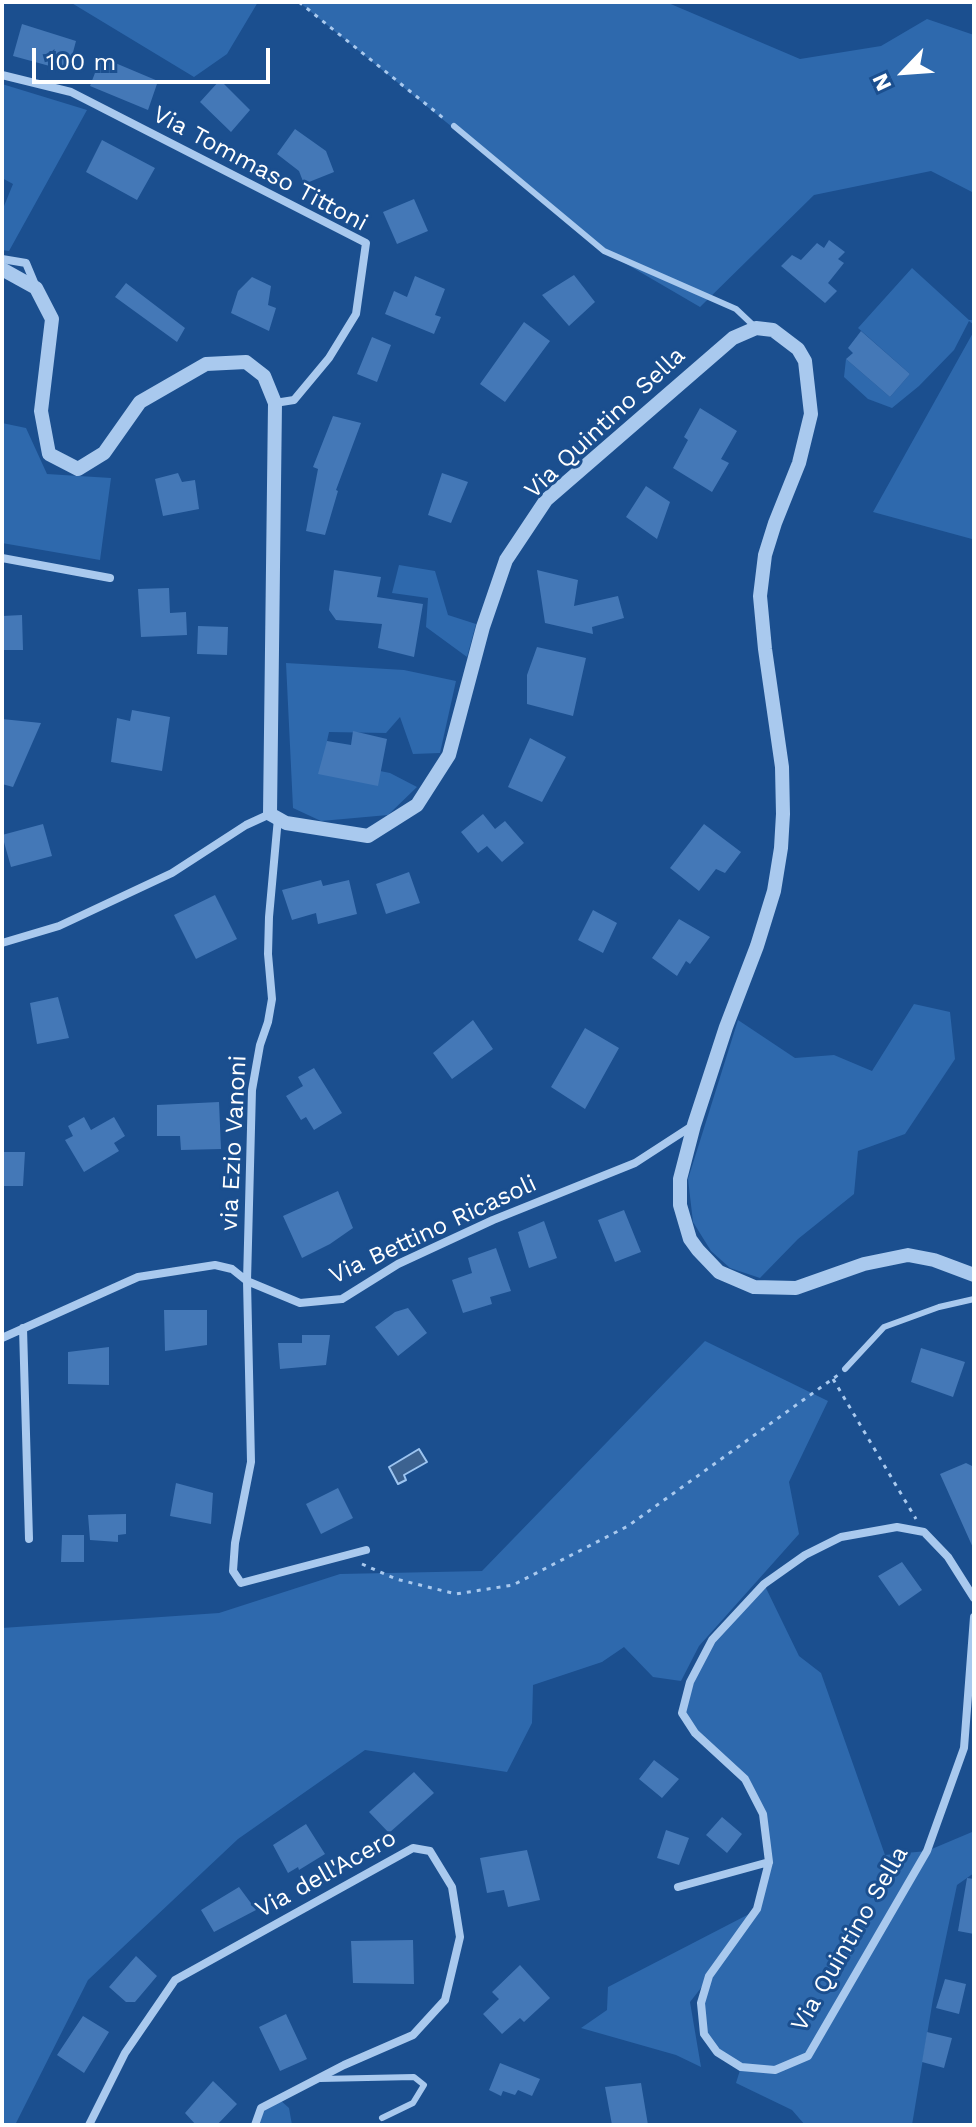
<!DOCTYPE html>
<html>
<head>
<meta charset="utf-8">
<style>
  body { margin:0 }
  #map { position:relative; width:976px; height:2127px; overflow:hidden; background:#1b4f8f; font-family:"Work Sans",sans-serif }
  canvas { display:block }
  .frame { position:absolute; inset:0; border:4px solid #fff; pointer-events:none }
  .north { position:absolute; left:864px; top:32px; width:80px; height:80px; -webkit-text-stroke:6px #1b4f8f; paint-order:stroke; rotate:245deg; font-size:22px; font-weight:700; line-height:32px; text-align:center; color:#fff }
  .north::after { content:''; display:block; margin:auto; width:28px; height:36px; background:#fff; clip-path:polygon(50% 0,100% 100%,50% 72%,0 100%) }
  .scale { position:absolute; left:32px; top:48px; width:238px; height:36px; box-sizing:border-box; border:4px solid #fff; border-top:0; padding-left:10px; font-size:24px; line-height:28px; white-space:nowrap; color:#fff; -webkit-text-stroke:6px #1b4f8f; paint-order:stroke }
</style>
</head>
<body>
<div id="map">
<canvas width="976" height="2127"></canvas>
<div class="frame"></div>
<div class="north">N</div>
<div class="scale">100 m</div>
</div>
<script>
const ctx = document.querySelector('canvas').getContext('2d');
ctx.lineJoin = 'round';
function paint(path, color) {
  ctx.fillStyle = color;
  ctx.fill(path, 'evenodd');
}
function toPath(rows) {
  const path = new Path2D();
  for (const r of rows) {
    path.moveTo(r[0], r[1]);
    for (let i = 2; i < r.length; i += 2) path.lineTo(r[i], r[i + 1]);
  }
  return path;
}
function strokePath(path, color, width, dash) {
  ctx.strokeStyle = color;
  ctx.lineWidth = width;
  ctx.lineCap = dash ? 'butt' : 'round';
  ctx.setLineDash(dash || []);
  ctx.stroke(path);
}
function write(font, color, halo, rows, align = 'center') {
  ctx.font = font + ' "Work Sans",sans-serif';
  ctx.lineWidth = 6;
  ctx.setLineDash([]);
  ctx.textBaseline = 'middle';
  ctx.strokeStyle = halo;
  ctx.fillStyle = color;
  for (const [text, x, y, turn = 0] of rows) {
    ctx.save();
    ctx.translate(x, y);
    ctx.rotate((+turn || 0) * Math.PI / 180);
    ctx.textAlign = isNaN(turn) ? turn : align;
    if (halo) ctx.strokeText(text, 0, 0);
    ctx.fillText(text, 0, 0);
    ctx.restore();
  }
}
const green = toPath([
  [70,2,258,2,227,54,194,77],
  [299,2,666,2,800,59,881,46,927,19,974,35,974,193,931,171,814,195,700,307,604,251],
  [2,84,87,110,9,251,2,250,2,211,13,184,2,178],
  [912,268,969,320,974,320,974,325,969,321,954,350,919,386,892,408,868,399,844,377,846,359,890,397,910,374,858,328],
  [974,331,974,560,972,539,873,512],
  [2,423,26,428,47,474,111,478,100,560,2,543],
  [399,565,435,571,448,615,476,624,467,657,426,627,428,598,392,593],
  [286,663,404,670,456,681,440,753,413,754,400,717,386,733,329,732,327,741,380,771,390,773,417,787,388,815,321,821,293,808],
  [914,1004,950,1012,955,1059,905,1134,858,1151,854,1194,798,1239,760,1278,730,1268,711,1251,693,1222,688,1179,738,1020,795,1058,834,1055,872,1071],
  [705,1341,828,1401,789,1482,799,1534,699,1646,681,1681,653,1677,624,1647,602,1662,533,1685,532,1723,507,1772,365,1750,238,1839,88,1980,15,2125,2,2125,2,1628,219,1613,340,1574,482,1571],
  [764,1584,799,1656,821,1673,885,1855,927,1851,972,1832,974,1839,974,1873,957,1885,933,1999,912,2125,805,2125,792,2110,736,2083,741,2067,728,2060,704,2034,701,2003,708,1979,690,2002,701,2067,676,2055,581,2028,607,2010,608,1987,753,1912,769,1862,763,1814,745,1779,695,1733,682,1713,690,1682,712,1640],
  [279,2099,289,2108,292,2125,255,2125,261,2108]
]);
const water = toPath([
  [419,1449,427,1462,404,1475,406,1480,398,1484,389,1467,419,1449]
]);
const building = toPath([
  [22,24,76,41,68,71,13,56],
  [101,57,158,81,148,110,90,86],
  [220,80,250,110,231,132,200,102],
  [295,129,326,151,334,172,304,184,299,171,277,154],
  [102,140,155,168,137,200,86,172],
  [414,199,428,231,397,244,383,212],
  [829,240,845,252,838,259,844,263,828,283,837,291,825,303,781,266,792,255,801,260,817,243,824,248],
  [574,275,595,302,569,326,542,295],
  [415,276,445,289,435,315,441,317,434,334,385,314,394,291,407,297],
  [252,277,271,286,268,305,276,308,269,331,231,313,238,291],
  [126,283,185,328,177,342,115,297],
  [524,322,550,341,505,402,480,384],
  [861,331,910,374,890,397,846,359,853,353,848,348],
  [372,337,391,345,377,382,357,374],
  [700,408,737,431,721,459,729,463,712,492,673,468,688,440,684,437],
  [333,416,361,423,336,490,338,491,325,535,306,531,318,469,313,467],
  [178,473,182,482,195,480,199,509,163,516,155,479],
  [442,473,468,482,451,523,428,515],
  [646,486,670,502,657,539,626,517],
  [334,570,381,577,377,597,423,604,414,657,378,648,382,624,336,620,329,610],
  [537,570,578,580,574,606,618,596,624,618,592,627,593,634,545,623],
  [169,588,170,613,186,612,187,635,141,637,138,589],
  [22,615,23,650,2,650,2,616],
  [198,626,228,627,227,655,197,654],
  [537,647,586,658,573,716,527,704,527,675],
  [132,710,170,717,162,771,111,762,117,718,130,721],
  [2,719,41,723,13,787,2,784],
  [353,731,387,739,378,786,318,774,327,741,351,745],
  [530,738,566,757,542,802,508,787],
  [483,814,495,829,505,821,524,843,502,862,487,846,478,853,461,832],
  [43,824,52,856,11,867,2,835],
  [704,824,741,852,725,873,716,869,699,891,670,868],
  [409,872,420,903,386,914,376,884],
  [321,880,323,886,349,880,357,914,318,924,316,913,292,920,282,890],
  [215,895,237,939,196,959,174,915],
  [593,910,617,923,603,953,578,940],
  [679,919,710,937,690,964,686,961,677,976,652,958],
  [58,997,69,1038,37,1044,30,1003],
  [473,1020,493,1049,452,1079,433,1053],
  [585,1028,619,1048,585,1109,551,1087],
  [314,1068,342,1113,314,1130,306,1117,301,1120,286,1096,303,1086,298,1077],
  [219,1102,221,1149,181,1150,180,1136,157,1136,157,1105],
  [84,1117,91,1130,114,1117,125,1136,114,1143,119,1151,84,1172,65,1140,73,1136,68,1126],
  [2,1152,25,1152,23,1186,2,1186],
  [338,1191,353,1228,330,1244,302,1258,283,1216],
  [624,1210,641,1252,615,1262,598,1220],
  [544,1221,557,1258,529,1268,518,1232],
  [496,1248,511,1291,490,1297,492,1304,463,1313,452,1280,472,1273,468,1258],
  [408,1308,427,1333,398,1356,375,1327,395,1312],
  [164,1310,207,1310,207,1345,165,1351],
  [302,1335,330,1335,326,1365,280,1369,278,1343,302,1343],
  [109,1347,109,1385,68,1384,68,1352],
  [921,1348,965,1362,953,1397,911,1382],
  [966,1463,974,1467,974,1550,940,1474],
  [176,1483,213,1493,211,1524,170,1516],
  [338,1488,353,1518,321,1534,306,1504],
  [126,1514,126,1534,118,1535,118,1542,90,1540,88,1515],
  [62,1535,84,1535,84,1562,61,1562],
  [902,1562,922,1590,899,1606,878,1576],
  [654,1760,679,1779,662,1798,639,1779],
  [414,1772,434,1793,389,1833,369,1812],
  [722,1817,742,1834,727,1853,706,1835],
  [306,1824,325,1854,299,1870,298,1867,288,1873,273,1845],
  [666,1830,689,1838,679,1865,657,1858],
  [527,1850,540,1900,508,1907,504,1890,487,1893,480,1858],
  [967,1878,974,1879,974,1934,958,1931],
  [239,1887,256,1910,214,1932,201,1910],
  [413,1940,414,1984,353,1983,351,1941],
  [136,1956,157,1976,135,2002,126,2002,109,1987],
  [520,1965,550,1998,524,2022,520,2018,502,2034,483,2014,499,1999,492,1992],
  [945,1979,966,1984,959,2014,936,2008],
  [286,2014,307,2059,280,2071,259,2027],
  [83,2016,109,2032,84,2073,57,2055],
  [927,2032,952,2038,944,2068,922,2062],
  [500,2063,540,2079,532,2096,518,2090,515,2095,503,2091,501,2096,489,2090],
  [213,2081,237,2104,217,2125,196,2125,185,2113],
  [641,2083,648,2125,612,2125,605,2087]
]);
const path = toPath([
  [299,2,447,121],
  [833,1379,916,1519],
  [362,1564,396,1579,456,1594,513,1585,628,1526,838,1375]
]);
const service = toPath([
  [454,126,604,251,736,309,754,326],
  [845,1369,884,1327,939,1307,974,1299],
  [320,2079,414,2077,424,2085,413,2103,382,2118]
]);
const minor = toPath([
  [2,75,71,92,366,243,356,314,329,358,294,400,275,403],
  [2,259,26,263,36,287],
  [2,558,110,578],
  [278,818,269,917,268,954,272,999,268,1022,260,1045,252,1090,247,1281,251,1462,235,1543,233,1571,241,1583,366,1550],
  [2,943,59,926,172,873,246,825,270,814],
  [23,1328,29,1539],
  [2,1338,138,1277,215,1265,232,1269,247,1281,300,1303,342,1299,398,1264,493,1220,635,1163,692,1126],
  [974,1598,948,1557,924,1532,897,1527,841,1537,805,1555,764,1584,712,1640,690,1682,682,1713,695,1733,745,1779,763,1814,769,1862,757,1909,709,1976,701,2003,704,2034,717,2052,741,2067,775,2070,808,2056,927,1851,964,1748,974,1617],
  [678,1887,769,1862],
  [89,2125,125,2053,175,1980,413,1848,430,1851,452,1887,460,1937,445,2000,413,2035,344,2065,261,2108,255,2125]
]);
const tertiary = toPath([
  [2,269,36,288,52,319,41,411,49,454,78,469,104,453,140,402,206,364,246,362,264,376,275,403,270,814,286,823,368,836,417,805,449,755,483,627,506,560,546,500,733,338,756,328,773,330,798,349,805,361,811,414,799,463,775,523,765,555,760,596,765,649,782,767,783,814,781,848,774,891,757,946,726,1027,694,1125,680,1179,680,1205,690,1239,698,1250,719,1272,754,1287,796,1288,864,1264,908,1255,934,1260,974,1275]
]);
const streetNames = [
  ["Via Tommaso Tittoni",260,169,28],
  ["Via Quintino Sella",605,423,-43],
  ["via Ezio Vanoni",234,1143,-87],
  ["Via Bettino Ricasoli",433,1230,-25],
  ["Via dell'Acero",326,1874,-29],
  ["Via Quintino Sella",850,1939,-60]
];
paint(green, '#2e69ad');
paint(water, '#3c6290');
strokePath(water, '#9cc4f0', 2);
paint(building, '#4478b7');
strokePath(path, '#a9c9ee', 3, [4, 6]);
strokePath(service, '#a9c9ee', 6);
strokePath(minor, '#a9c9ee', 8);
strokePath(tertiary, '#a9c9ee', 14);
write('24px', '#fff', '#1b4f8f', streetNames);
</script>
</body>
</html>
